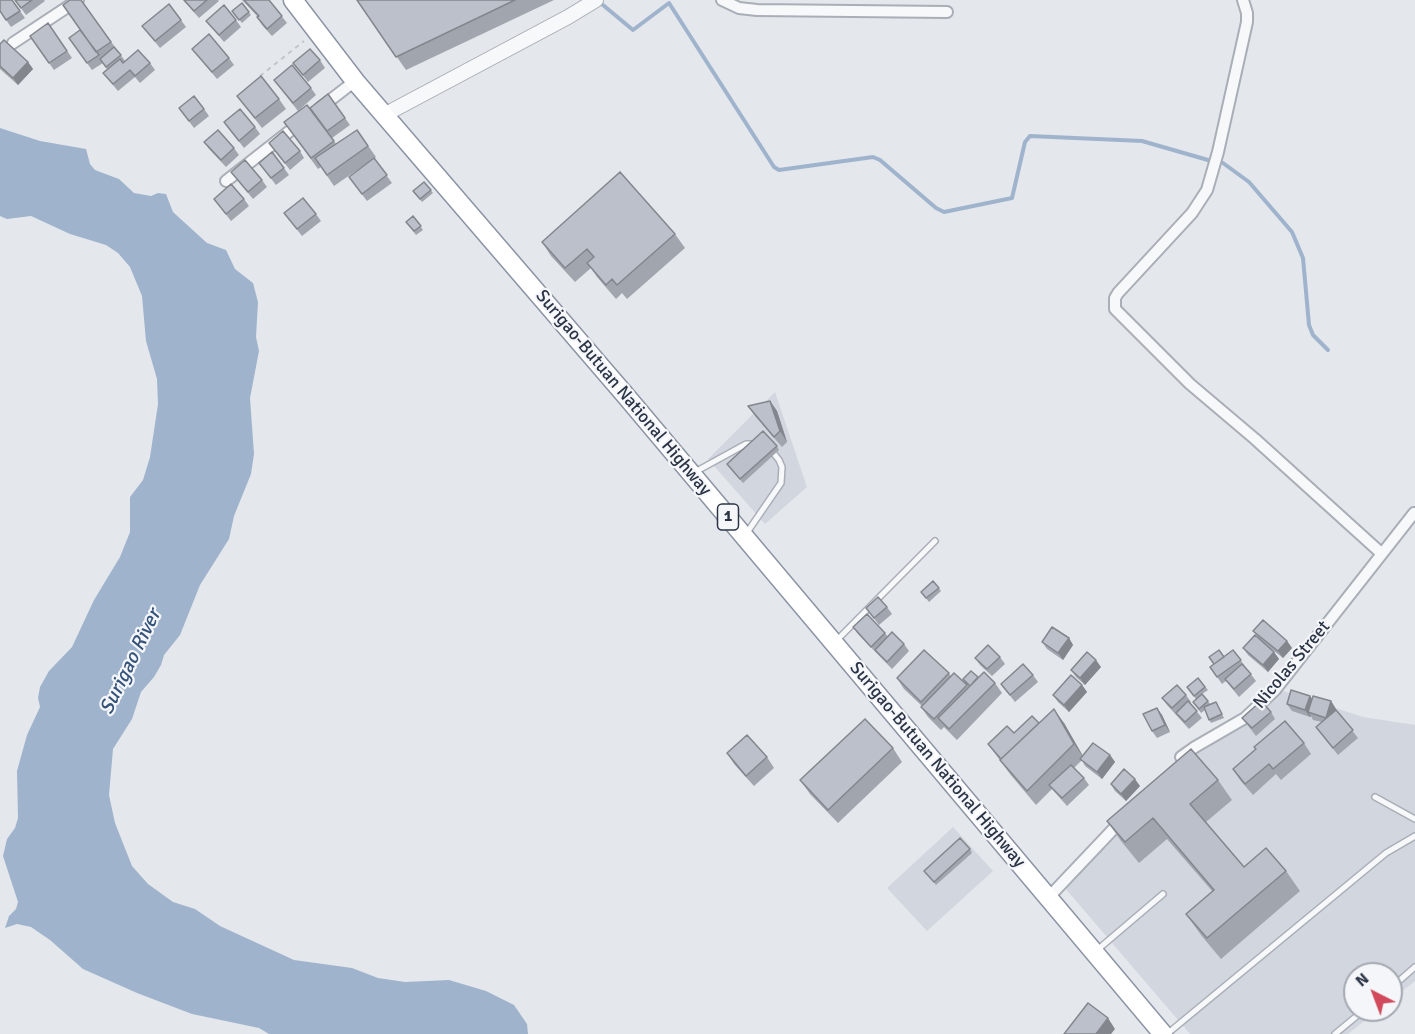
<!DOCTYPE html>
<html>
<head>
<meta charset="utf-8">
<style>
  body { margin:0 }
  #map { position:relative; width:1415px; height:1034px; overflow:hidden; background:#e4e7ec; font-family:Signika,sans-serif }
  canvas { display:block }
  .north { position:absolute; left:1343px; top:962px; width:60px; height:60px; box-sizing:border-box; background:#f4f6f9; border:2px solid #a4a8b1; border-radius:50%; rotate:318deg; font-size:16px; font-weight:700; line-height:24px; text-align:center; color:#2b3445 }
  .north::after { content:''; display:block; margin:auto; width:21px; height:27px; background:#d1495b; clip-path:polygon(50% 0,100% 100%,50% 72%,0 100%) }
</style>
</head>
<body>
<div id="map">
<canvas width="1415" height="1034"></canvas>
<div class="north">N</div>
</div>
<script>
const ctx = document.querySelector('canvas').getContext('2d');
ctx.lineJoin = 'round';
function paint(path, color) {
  ctx.fillStyle = color;
  ctx.fill(path, 'evenodd');
}
function toPath(rows) {
  const path = new Path2D();
  for (const r of rows) {
    path.moveTo(r[0], r[1]);
    for (let i = 2; i < r.length; i += 2) path.lineTo(r[i], r[i + 1]);
  }
  return path;
}
function strokePath(path, color, width, dash) {
  ctx.strokeStyle = color;
  ctx.lineWidth = width;
  ctx.lineCap = dash ? 'butt' : 'round';
  ctx.setLineDash(dash || []);
  ctx.stroke(path);
}
function write(font, color, halo, rows, align = 'center') {
  ctx.font = font + ' Signika,sans-serif';
  ctx.lineWidth = 4.5;
  ctx.setLineDash([]);
  ctx.textBaseline = 'middle';
  ctx.strokeStyle = halo;
  ctx.fillStyle = color;
  for (const [text, x, y, turn = 0] of rows) {
    ctx.save();
    ctx.translate(x, y);
    ctx.rotate((+turn || 0) * Math.PI / 180);
    ctx.textAlign = isNaN(turn) ? turn : align;
    if (halo) ctx.strokeText(text, 0, 0);
    ctx.fillText(text, 0, 0);
    ctx.restore();
  }
}
const built = toPath([
  [775,392,807,487,765,524,708,459],
  [1283,691,1363,717,1415,725,1415,981,1391,1000,1391,974,1355,974,1355,1010,1378,1010,1348,1034,1190,1034,1065,888,1189,756,1245,724],
  [953,827,993,871,927,931,887,888]
]);
const water = toPath([
  [0,128,40,141,86,149,90,164,95,170,119,179,134,193,151,196,158,193,166,194,173,212,207,243,226,250,235,269,253,283,258,302,256,337,259,351,250,398,254,454,251,474,234,516,229,539,200,585,180,635,164,655,161,665,154,677,141,692,132,719,113,749,109,795,115,823,132,866,148,884,173,902,195,909,220,926,294,960,352,968,378,978,405,982,449,980,486,991,514,1005,527,1024,528,1034,269,1034,259,1028,192,1014,137,993,83,969,50,940,31,927,17,924,5,928,9,916,16,909,18,902,3,856,7,839,15,828,18,818,17,771,27,735,40,707,38,698,40,687,49,671,72,647,94,600,120,557,130,532,130,497,143,480,150,457,158,404,157,379,146,341,142,296,130,267,118,253,106,245,70,234,31,216,7,219,0,216]
]);
const stream = toPath([
  [603,5,633,30,669,3,774,167,779,170,873,157,880,160,936,208,944,212,1012,198,1025,142,1030,136,1142,141,1208,160],
  [1223,163,1249,182,1292,232,1303,258,1309,325,1313,335,1328,350]
]);
const path = toPath([
  [260,76,304,41]
]);
const service = toPath([
  [695,472,746,444,757,444],
  [746,534,781,483,782,467,779,460,771,450],
  [837,640,935,541],
  [1375,797,1415,819],
  [1096,951,1163,894],
  [1391,988,1415,967],
  [1167,1034,1386,853,1415,836],
  [1335,1034,1364,1010]
]);
const minor = toPath([
  [722,0,739,8,757,10,947,12],
  [1243,0,1247,13,1247,22,1218,152,1207,190,1192,213,1118,293,1115,298,1115,309,1190,384,1255,439,1381,553],
  [13,43,78,0],
  [320,108,355,81],
  [226,181,300,123],
  [1181,757,1195,747,1245,718,1275,690,1414,513],
  [1048,898,1121,821]
]);
const tertiary = toPath([
  [384,115,568,17,596,0]
]);
const trunk = toPath([
  [293,0,355,81,626,396,1163,1034]
]);
const wall = toPath([
  [12,0,25,18,11,27,0,11],
  [15,0,44,0,45,1,26,15],
  [81,0,125,61,150,63,155,70,140,83,135,77,118,91,103,73,107,69,103,63,92,70,69,38,80,30],
  [183,0,218,0,219,1,199,18],
  [242,0,269,0,287,23,272,36,262,25,257,17,258,17],
  [357,0,554,0,406,70],
  [242,3,251,15,242,23,232,11],
  [181,20,186,27,160,48,142,26],
  [236,20,241,27,224,42,206,21],
  [48,23,72,58,54,70,30,36],
  [0,44,28,62,33,69,18,85,0,69],
  [192,49,229,58,234,65,217,79],
  [320,60,325,68,308,82,293,63],
  [274,80,311,88,316,95,298,111],
  [328,94,350,125,332,138,336,144,357,130,376,157,334,186,321,167,318,169,284,122,310,108],
  [237,96,279,99,286,109,262,128],
  [179,108,204,109,209,116,194,128],
  [224,122,255,127,260,134,244,148],
  [204,142,234,148,239,155,226,167,209,149],
  [269,143,300,151,304,158,290,170],
  [374,158,392,183,367,201,349,177],
  [259,163,284,168,289,175,276,185],
  [231,172,262,180,267,187,253,199],
  [424,182,433,193,422,202,413,191],
  [214,199,244,199,249,206,231,221],
  [284,213,316,214,321,221,302,236],
  [413,216,423,230,416,235,406,222],
  [675,234,685,248,627,299,622,293,616,299,597,277,591,268,575,282,551,256,542,242],
  [770,401,777,411,787,442,782,447,755,416,748,406],
  [777,446,779,450,743,483,727,464],
  [933,581,941,591,929,602,921,592],
  [887,607,892,614,879,625,866,608],
  [853,627,885,633,888,637,904,644,909,651,892,669,858,634],
  [1253,631,1287,641,1292,648,1283,658,1264,643,1274,652,1279,659,1268,672,1248,655,1243,648,1258,637],
  [1069,638,1073,645,1063,660,1047,649,1042,642],
  [1233,650,1256,681,1239,697,1226,681,1222,684,1210,667],
  [1000,657,1005,664,992,676,980,665,975,658],
  [1101,667,1085,685,1076,677,1071,670],
  [949,673,951,677,967,685,969,687,963,679,978,677,995,683,1002,693,957,740,944,727,941,730,928,717,921,707,922,706,904,689,897,678],
  [1033,675,1038,682,1015,702,1001,684],
  [1198,678,1208,690,1202,694,1211,705,1216,702,1224,718,1211,723,1205,710,1201,713,1193,702,1196,699,1187,687],
  [1082,685,1087,692,1069,712,1058,702,1053,695],
  [1186,695,1191,702,1190,703,1202,718,1189,729,1167,705,1162,698],
  [1310,696,1312,699,1331,701,1336,709,1336,710,1358,738,1338,755,1316,727,1322,722,1313,720,1311,716,1310,717,1292,711,1287,704],
  [1157,708,1162,715,1170,732,1157,738,1152,731],
  [1271,712,1275,719,1256,736,1242,718],
  [1039,723,1064,723,1083,756,1110,755,1115,762,1102,779,1085,766,1082,760,1074,768,1084,778,1089,785,1067,806,1052,789,1036,805,1010,774,988,744],
  [1304,743,1311,754,1281,780,1276,774,1253,795,1240,780,1233,769],
  [893,748,902,762,838,823,810,794,800,780],
  [727,753,767,757,774,768,754,786,734,764],
  [1218,780,1232,800,1206,822,1244,867,1286,871,1300,891,1221,959,1201,935,1186,914,1213,892,1167,839,1139,863,1121,841,1107,821],
  [1111,784,1140,786,1126,801,1115,791],
  [970,849,972,853,936,885,924,871]
]);
const shadedWall = toPath([
  [28,62,33,69,18,85,13,78],
  [770,401,777,411,787,442,780,431],
  [1069,638,1073,645,1063,660,1058,653],
  [1287,641,1292,648,1283,658,1278,651],
  [1274,652,1279,659,1268,672,1263,665],
  [1096,660,1101,667,1085,685,1080,678],
  [1082,685,1087,692,1069,712,1064,705],
  [1310,696,1315,703,1308,712,1311,716,1310,717,1305,710],
  [1331,701,1336,709,1331,725,1326,718],
  [1157,708,1162,715,1170,732,1165,725],
  [1054,709,1064,723,1084,758,1074,744],
  [1110,755,1115,762,1102,779,1097,772],
  [1135,779,1140,786,1126,801,1121,794],
  [1108,1018,1115,1029,1111,1034,1096,1034]
]);
const building = toPath([
  [0,0,12,0,20,11,6,20,0,11,0,0],
  [15,0,32,0,21,8,15,0],
  [70,0,81,0,111,42,96,52,63,5,70,0],
  [184,0,207,0,194,11,184,0],
  [244,0,269,0,282,16,267,29,257,17,259,16,244,0],
  [357,0,515,0,396,57,357,0],
  [242,3,249,12,239,20,232,11,242,3],
  [169,4,181,20,155,41,142,26,169,4],
  [224,5,236,20,219,35,206,21,224,5],
  [48,23,67,51,49,63,30,36,48,23],
  [80,30,99,55,87,63,69,38,80,30],
  [209,34,229,58,212,72,192,49,209,34],
  [4,40,28,62,13,78,0,66,0,44,4,40],
  [114,47,121,55,106,67,100,59,114,47],
  [310,49,320,60,303,75,293,63,310,49],
  [138,50,150,63,135,76,130,70,113,84,103,73,120,59,123,63,138,50],
  [292,65,311,88,293,103,274,80,292,65],
  [261,76,279,99,255,118,237,96,261,76],
  [328,94,345,118,327,131,310,108,328,94],
  [194,96,204,109,189,121,179,108,194,96],
  [307,105,334,141,311,158,284,122,307,105],
  [240,109,255,127,239,141,224,122,240,109],
  [218,130,234,148,221,160,204,142,218,130],
  [357,130,368,146,327,175,315,158,357,130],
  [283,131,300,151,285,163,269,143,283,131],
  [272,152,284,168,271,178,259,163,272,152],
  [374,158,387,175,362,194,349,177,374,158],
  [245,160,262,180,248,192,231,172,245,160],
  [620,172,675,234,617,285,612,279,606,285,587,263,594,257,587,249,565,268,542,242,620,172],
  [424,182,431,190,420,199,413,191,424,182],
  [231,184,244,199,226,214,214,199,231,184],
  [303,198,316,214,297,229,284,213,303,198],
  [413,216,421,226,414,231,406,222,413,216],
  [770,401,780,431,774,437,748,406,770,401],
  [763,431,777,446,740,479,727,464,763,431],
  [933,581,939,588,926,598,921,592,933,581],
  [878,597,887,607,874,618,866,608,878,597],
  [867,614,885,633,871,647,853,627,867,614],
  [1263,620,1287,641,1278,651,1253,631,1263,620],
  [1052,627,1069,638,1058,653,1042,642,1052,627],
  [892,632,904,644,887,662,875,650,892,632],
  [1255,635,1274,652,1263,665,1243,648,1255,635],
  [988,645,1000,657,987,669,975,658,988,645],
  [924,650,949,673,921,702,897,678,924,650],
  [1219,650,1224,657,1214,664,1209,657,1219,650],
  [1233,650,1241,660,1217,677,1210,667,1233,650],
  [1087,652,1096,660,1080,678,1071,670,1087,652],
  [1023,664,1033,675,1010,695,1001,684,1023,664],
  [1242,664,1251,674,1234,689,1225,679,1242,664],
  [971,671,978,677,970,686,963,679,971,671],
  [984,672,995,683,949,729,938,718,984,672],
  [954,673,967,685,934,719,921,707,954,673],
  [1071,675,1082,685,1064,705,1053,695,1071,675],
  [1198,678,1205,687,1194,696,1187,687,1198,678],
  [1177,685,1186,695,1172,708,1162,698,1177,685],
  [1291,690,1310,696,1305,710,1287,704,1291,690],
  [1202,694,1208,701,1199,709,1193,702,1202,694],
  [1313,696,1331,701,1326,718,1308,712,1313,696],
  [1188,701,1197,711,1185,722,1176,713,1188,701],
  [1261,701,1271,712,1252,728,1242,718,1261,701],
  [1216,702,1222,714,1209,720,1204,707,1216,702],
  [1157,708,1165,725,1152,731,1143,714,1157,708],
  [1054,709,1074,744,1027,791,1000,760,1054,709],
  [1336,710,1353,730,1333,748,1316,727,1336,710],
  [1032,716,1039,723,1001,759,988,744,1007,726,1014,733,1032,716],
  [865,719,893,748,828,810,800,780,865,719],
  [1285,721,1304,743,1273,769,1269,764,1245,784,1233,769,1256,749,1254,747,1285,721],
  [747,735,767,757,746,776,727,753,747,735],
  [1093,743,1110,755,1097,772,1080,759,1093,743],
  [1191,749,1218,780,1190,804,1244,867,1266,848,1286,871,1207,938,1186,914,1214,890,1153,818,1125,842,1107,821,1191,749],
  [1071,765,1084,778,1062,798,1049,785,1071,765],
  [1124,769,1135,779,1121,794,1111,784,1124,769],
  [960,838,970,849,934,882,924,871,960,838],
  [1088,1003,1108,1018,1096,1034,1064,1034,1088,1003]
]);
const shields = [
  [728,517,21]
];
const shieldNames = [
  ["1",728,517]
];
const streetNames = [
  ["Surigao-Butuan National Highway",623,393,50],
  ["Nicolas Street",1292,665,-50],
  ["Surigao-Butuan National Highway",937,765,50]
];
const waterNames = [
  ["Surigao River",131,662,-64]
];
paint(built, '#d2d6de');
paint(water, '#9fb4cc');
strokePath(stream, '#9fb4cc', 4);
strokePath(service, '#a9aeb7', 8);
strokePath(minor, '#a9aeb7', 14);
strokePath(tertiary, '#a9aeb7', 16);
strokePath(trunk, '#8b94a3', 21);
strokePath(path, '#c2c5cb', 2, [4.5, 4.5]);
strokePath(service, '#f7f8fa', 5);
strokePath(minor, '#f7f8fa', 10);
strokePath(tertiary, '#f7f8fa', 14);
strokePath(trunk, '#fff', 18);
paint(wall, '#a1a5ae');
paint(shadedWall, '#83868d');
paint(building, '#bbc0ca');
strokePath(building, '#83868d', 1.5);
for (const [x, y, w] of shields) {
  const box = new Path2D();
  box.roundRect(x - w / 2, y - 13, w, 26, 4.5);
  ctx.fillStyle = '#f4f6f9';
  ctx.fill(box);
  strokePath(box, '#2b3445', 1.5);
}
write('bold 16px', '#2b3445', null, shieldNames);
write('18px', '#2b3445', '#f4f6f9', streetNames);
write('italic 20px', '#34527a', '#f4f6f9', waterNames);
</script>
</body>
</html>
